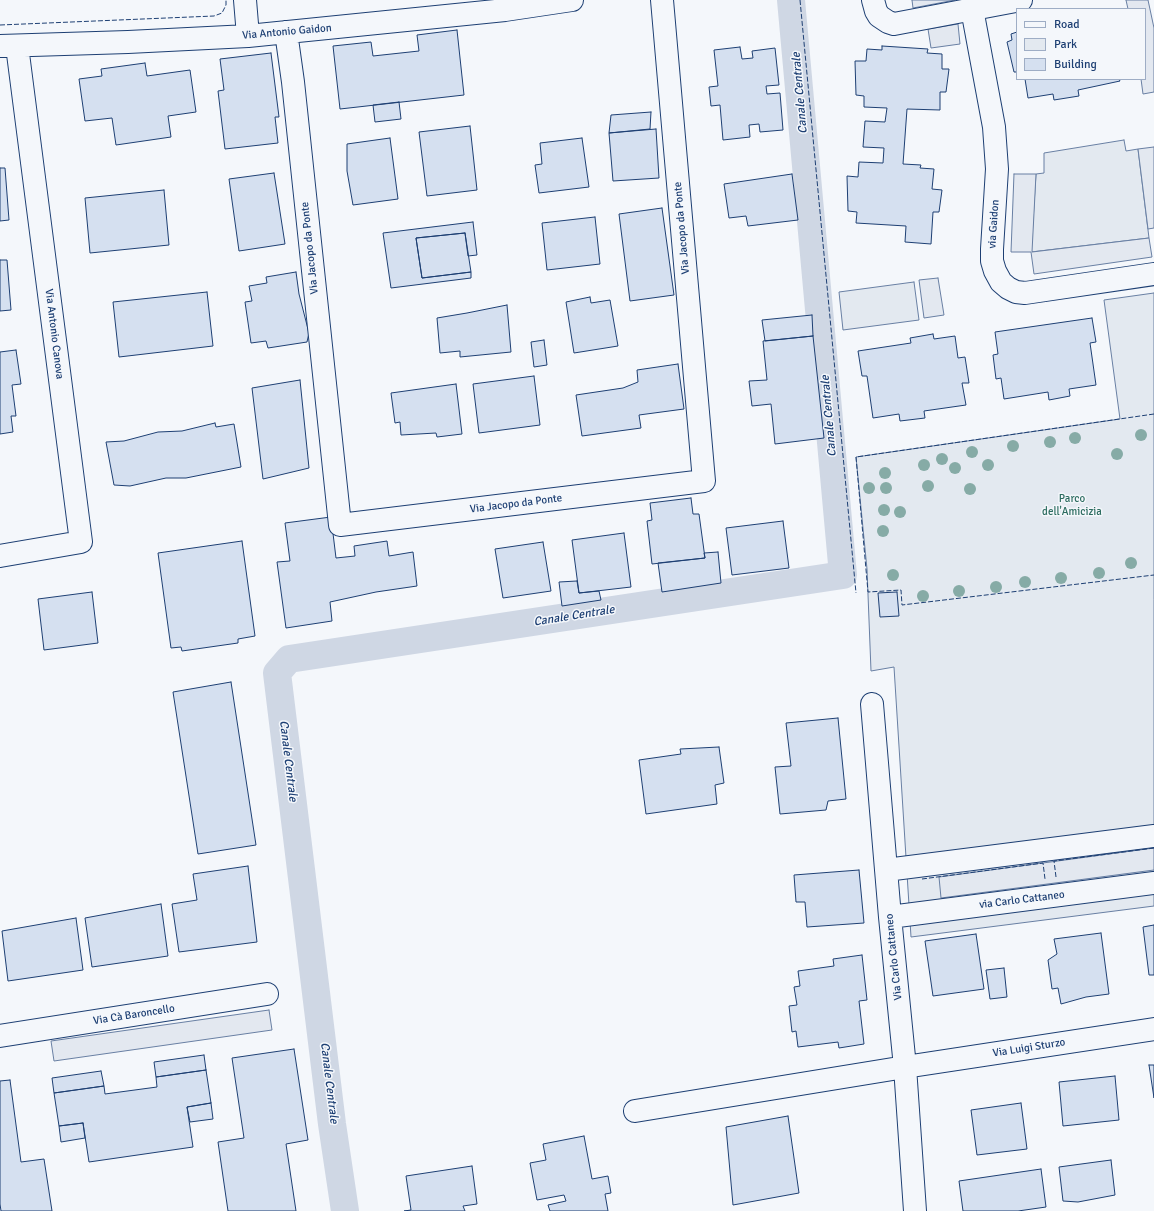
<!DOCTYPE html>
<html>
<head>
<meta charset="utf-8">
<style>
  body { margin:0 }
  #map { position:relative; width:1154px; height:1211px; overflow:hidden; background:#f4f7fb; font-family:Signika,sans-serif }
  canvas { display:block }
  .legend { position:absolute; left:1016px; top:8px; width:130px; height:72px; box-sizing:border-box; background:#f4f7fb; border:1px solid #9eadc5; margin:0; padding:5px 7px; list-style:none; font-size:12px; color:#1d3f73 }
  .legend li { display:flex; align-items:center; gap:8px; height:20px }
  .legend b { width:20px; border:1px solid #9eadc5 }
</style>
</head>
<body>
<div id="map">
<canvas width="1154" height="1211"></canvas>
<ul class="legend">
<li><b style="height:5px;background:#f4f7fb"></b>Road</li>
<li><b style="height:11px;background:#e3e9f0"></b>Park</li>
<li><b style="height:11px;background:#d5e0f0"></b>Building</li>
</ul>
</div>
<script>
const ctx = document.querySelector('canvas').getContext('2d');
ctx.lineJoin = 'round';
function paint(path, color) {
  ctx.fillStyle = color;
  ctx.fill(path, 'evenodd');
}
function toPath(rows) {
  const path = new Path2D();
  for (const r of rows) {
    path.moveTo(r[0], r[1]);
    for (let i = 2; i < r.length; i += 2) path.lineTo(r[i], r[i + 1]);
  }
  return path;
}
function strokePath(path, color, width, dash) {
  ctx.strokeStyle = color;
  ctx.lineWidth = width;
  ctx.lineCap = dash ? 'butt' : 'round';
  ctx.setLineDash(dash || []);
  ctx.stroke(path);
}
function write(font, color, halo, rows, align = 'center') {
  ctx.font = font + ' Signika,sans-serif';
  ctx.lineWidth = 3;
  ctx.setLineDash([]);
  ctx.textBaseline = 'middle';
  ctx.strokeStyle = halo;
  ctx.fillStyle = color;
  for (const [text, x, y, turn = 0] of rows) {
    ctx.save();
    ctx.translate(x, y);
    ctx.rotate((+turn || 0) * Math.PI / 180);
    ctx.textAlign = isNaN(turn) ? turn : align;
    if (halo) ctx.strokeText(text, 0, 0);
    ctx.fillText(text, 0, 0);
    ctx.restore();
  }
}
const green = toPath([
  [1124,140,1126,151,1138,149,1149,238,1031,252,1036,174,1044,173,1044,153,1124,140],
  [914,282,919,320,843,330,839,292,914,282],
  [1154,293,1154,906,911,937,894,667,871,671,867,569,856,457,1120,419,1104,300,1154,293]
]);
const parking = toPath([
  [912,0,955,0,913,8,912,0],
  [1126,0,1148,0,1154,28,1154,92,1143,94,1141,79,1145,79,1145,9,1128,9,1126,0],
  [958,24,960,44,931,48,928,29,958,24],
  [1154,147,1154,228,1148,229,1138,149,1154,147],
  [1014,174,1036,174,1032,252,1149,238,1152,257,1034,274,1031,252,1011,252,1014,174],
  [938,278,944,315,924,318,919,280,938,278],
  [1154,848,1154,870,941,898,939,877,1154,848],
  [269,1010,272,1030,54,1061,51,1041,269,1010]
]);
const canal = toPath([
  [345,1211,332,1124,277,673,289,659,843,575,791,0]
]);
const building = toPath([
  [457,30,464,95,340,109,333,46,371,42,373,56,419,51,417,35,457,30],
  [1017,32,1017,72,1014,72,1007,42,1012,40,1011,34,1017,32],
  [882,46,928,49,927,53,942,54,942,69,949,69,946,92,940,92,940,110,907,109,903,164,921,165,920,168,934,169,932,189,942,190,939,212,933,212,931,244,905,242,906,226,856,223,857,212,848,211,847,176,858,177,859,162,883,163,884,148,863,147,865,121,885,122,887,108,864,107,864,96,856,95,855,61,866,61,867,49,882,50,882,46],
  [740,47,742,59,753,58,752,51,775,48,779,85,766,86,767,94,780,93,783,130,760,132,759,124,749,125,750,137,723,140,720,105,711,106,709,87,718,86,714,50,740,47],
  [271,53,279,117,275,117,278,143,225,149,218,91,224,90,220,59,271,53],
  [145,63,147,76,190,70,196,112,168,116,171,137,116,145,112,118,85,121,79,79,102,76,101,69,145,63],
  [1025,79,1119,79,1120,81,1078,90,1079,96,1054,100,1053,94,1028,98,1025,79],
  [399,102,401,119,375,122,373,105,399,102],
  [651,112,650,129,609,133,611,115,651,112],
  [470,126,477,190,427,196,419,132,470,126],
  [656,129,659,178,613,181,609,133,656,129],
  [390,138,398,199,353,205,347,171,347,144,390,138],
  [582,138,589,187,539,193,535,165,542,164,540,143,582,138],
  [0,168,5,168,9,220,0,221,0,168],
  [274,173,285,244,239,251,229,179,274,173],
  [792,174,798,220,748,226,746,216,729,218,724,184,792,174],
  [164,190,169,245,90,253,85,198,164,190],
  [662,208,674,295,630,301,619,214,662,208],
  [595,217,600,264,547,270,542,223,595,217],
  [473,222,477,255,468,256,465,233,416,238,422,278,471,272,471,278,391,288,383,233,473,222],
  [465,233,471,272,422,278,416,238,465,233],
  [0,260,7,260,11,310,0,311,0,260],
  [296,272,299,294,309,333,307,342,268,348,266,341,251,343,245,302,252,301,249,286,267,283,266,277,296,272],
  [207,292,213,346,119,357,113,302,207,292],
  [590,297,591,303,610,300,618,346,574,353,566,302,590,297],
  [507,305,511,352,460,357,460,351,440,353,437,318,467,313,507,305],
  [812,315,813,336,765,341,762,320,812,315],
  [1092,318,1096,342,1090,343,1096,385,1069,389,1070,396,1049,400,1048,392,1004,399,1001,378,996,379,993,355,998,354,995,332,1092,318],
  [933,334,934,339,955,336,958,358,965,357,969,383,962,383,966,405,924,411,925,418,900,421,899,414,873,418,867,376,862,376,858,351,911,343,910,338,933,334],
  [813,336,824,438,775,444,771,404,752,406,749,381,767,380,763,341,813,336],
  [544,340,547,365,534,367,531,342,544,340],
  [16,350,21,384,12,385,16,416,11,416,13,432,0,434,0,352,16,350],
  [678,364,684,409,639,415,641,428,582,436,576,395,623,388,638,382,637,370,678,364],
  [534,376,540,425,479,433,473,384,534,376],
  [300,380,309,468,263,479,252,388,300,380],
  [456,384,462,434,437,437,436,433,401,435,400,422,395,423,391,393,456,384],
  [215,423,216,427,234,424,241,467,186,478,166,478,130,486,114,485,106,442,124,441,158,432,182,431,215,423],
  [691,498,693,514,699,514,705,558,652,564,647,521,652,520,650,503,691,498],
  [331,517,336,558,355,556,354,546,387,541,389,556,413,552,417,586,376,592,330,602,332,621,286,628,277,562,290,561,285,523,331,517],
  [783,521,789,568,732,575,726,528,783,521],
  [624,533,631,587,579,593,572,540,624,533],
  [242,541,255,636,238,639,238,643,182,651,181,647,171,648,158,553,242,541],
  [543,542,551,591,503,598,495,549,543,542],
  [718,552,721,583,662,592,658,563,705,558,704,553,718,552],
  [577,581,579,593,599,591,601,600,562,606,559,582,577,581],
  [92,592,98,643,44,650,38,599,92,592],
  [897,592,899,616,880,617,878,593,897,592],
  [231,682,256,845,198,854,173,692,231,682],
  [838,718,846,799,828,801,826,810,780,814,775,767,791,766,786,723,838,718],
  [719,747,724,783,715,785,717,804,646,814,639,760,681,754,680,749,719,747],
  [248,866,257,942,179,952,172,904,197,900,193,874,248,866],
  [859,870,864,923,807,927,805,902,796,902,794,875,859,870],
  [161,904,168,956,92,967,85,918,161,904],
  [76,918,83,970,8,981,2,931,76,918],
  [1154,925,1154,975,1149,975,1143,927,1154,925],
  [1101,933,1109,994,1086,997,1061,1004,1058,988,1052,989,1048,960,1057,954,1054,939,1101,933],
  [976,934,984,989,933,996,925,941,976,934],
  [862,955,867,1000,859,1001,864,1044,839,1048,838,1042,798,1047,796,1031,792,1032,789,1006,797,1005,794,987,800,986,798,971,834,966,833,959,862,955],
  [1004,968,1007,997,990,999,986,970,1004,968],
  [294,1049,308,1140,286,1144,296,1211,228,1211,218,1142,244,1138,232,1058,294,1049],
  [204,1055,206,1070,156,1077,154,1062,204,1055],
  [1149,1065,1154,1065,1154,1098,1149,1065],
  [206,1070,211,1103,187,1107,193,1147,89,1162,83,1123,59,1126,54,1093,104,1086,105,1094,157,1087,156,1077,206,1070],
  [101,1071,104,1086,54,1093,52,1078,101,1071],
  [1115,1076,1119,1120,1063,1126,1059,1082,1115,1076],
  [10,1080,21,1162,44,1159,52,1211,1,1211,0,1204,0,1081,10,1080],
  [211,1103,213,1119,190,1122,187,1107,211,1103],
  [1021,1103,1027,1149,977,1155,971,1110,1021,1103],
  [788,1116,799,1193,733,1205,726,1127,788,1116],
  [83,1123,85,1138,61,1142,59,1126,83,1123],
  [584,1136,592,1179,608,1176,611,1193,605,1194,608,1211,550,1211,548,1205,566,1201,564,1195,537,1200,530,1163,546,1160,543,1144,584,1136],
  [1111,1160,1115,1195,1078,1202,1063,1201,1059,1167,1111,1160],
  [472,1166,477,1204,463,1206,465,1211,404,1211,411,1210,406,1176,472,1166],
  [1041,1169,1046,1207,1018,1211,963,1211,959,1181,1041,1169]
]);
const minor = toPath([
  [245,0,248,36],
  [873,0,876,11,879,16,888,22,894,24,1021,0],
  [972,9,994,127,997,169,992,249,992,261,995,271,1001,282,1008,288,1016,292,1025,293,1154,274],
  [286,32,293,82,340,525,704,481,662,0],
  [0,46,128,42,248,36,505,10,572,0],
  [0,556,81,542,17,46],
  [872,704,890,917,905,1067,915,1211],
  [886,870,1154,836],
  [890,917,1154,883],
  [0,1036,267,994],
  [635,1111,905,1067,1154,1029]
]);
const fence = toPath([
  [800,0,856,593],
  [0,25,214,16,222,13,226,5,226,0],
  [1154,414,856,457,868,592,901,590,902,605,1154,575],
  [1056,877,1054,861,1154,848],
  [922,879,1043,863,1045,879]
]);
const trees = [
  [1141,435],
  [1075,438],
  [1050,442],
  [1013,446],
  [972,452],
  [1117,454],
  [942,459],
  [924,465],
  [988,465],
  [955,468],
  [885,473],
  [928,486],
  [869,488],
  [886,488],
  [970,489],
  [884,510],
  [900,512],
  [883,531],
  [1131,563],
  [1099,573],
  [893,575],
  [1061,578],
  [1025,582],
  [996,587],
  [959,591],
  [923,596]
];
const streetNames = [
  ["Via Antonio Gaidon",287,32,-5],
  ["via Gaidon",994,224,-86],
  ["Via Jacopo da Ponte",682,228,-95],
  ["Via Jacopo da Ponte",310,248,-96],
  ["Via Antonio Canova",54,334,83],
  ["Via Jacopo da Ponte",516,504,-7],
  ["via Carlo Cattaneo",1022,900,-7],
  ["Via Carlo Cattaneo",894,957,-96],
  ["Via Cà Baroncello",134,1015,-9],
  ["Via Luigi Sturzo",1029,1048,-9]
];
const parkNames = [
  ["Parco",1072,499],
  ["dell'Amicizia",1072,512]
];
const waterNames = [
  ["Canale Centrale",800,93,-95],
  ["Canale Centrale",829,416,-95],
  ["Canale Centrale",574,616,-9],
  ["Canale Centrale",288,761,83],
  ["Canale Centrale",329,1083,83]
];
paint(green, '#e3e9f0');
strokePath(green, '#687fa3', 1);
paint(parking, '#e3e8f0');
strokePath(parking, '#687fa3', 1);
strokePath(canal, '#cfd7e4', 28);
paint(building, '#d5e0f0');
strokePath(building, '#1d3f73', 1);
strokePath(minor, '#1d3f73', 24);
strokePath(minor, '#f4f7fb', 22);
strokePath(fence, '#1d3f73', 1, [5, 2]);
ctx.fillStyle = '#86aba6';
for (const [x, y] of trees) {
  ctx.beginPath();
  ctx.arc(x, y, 6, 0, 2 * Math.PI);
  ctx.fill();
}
write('11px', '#1d3f73', '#f4f7fb', streetNames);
write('11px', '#2c6c60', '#f4f7fb', parkNames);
write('italic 12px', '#1d3f73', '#f4f7fb', waterNames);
</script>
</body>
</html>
